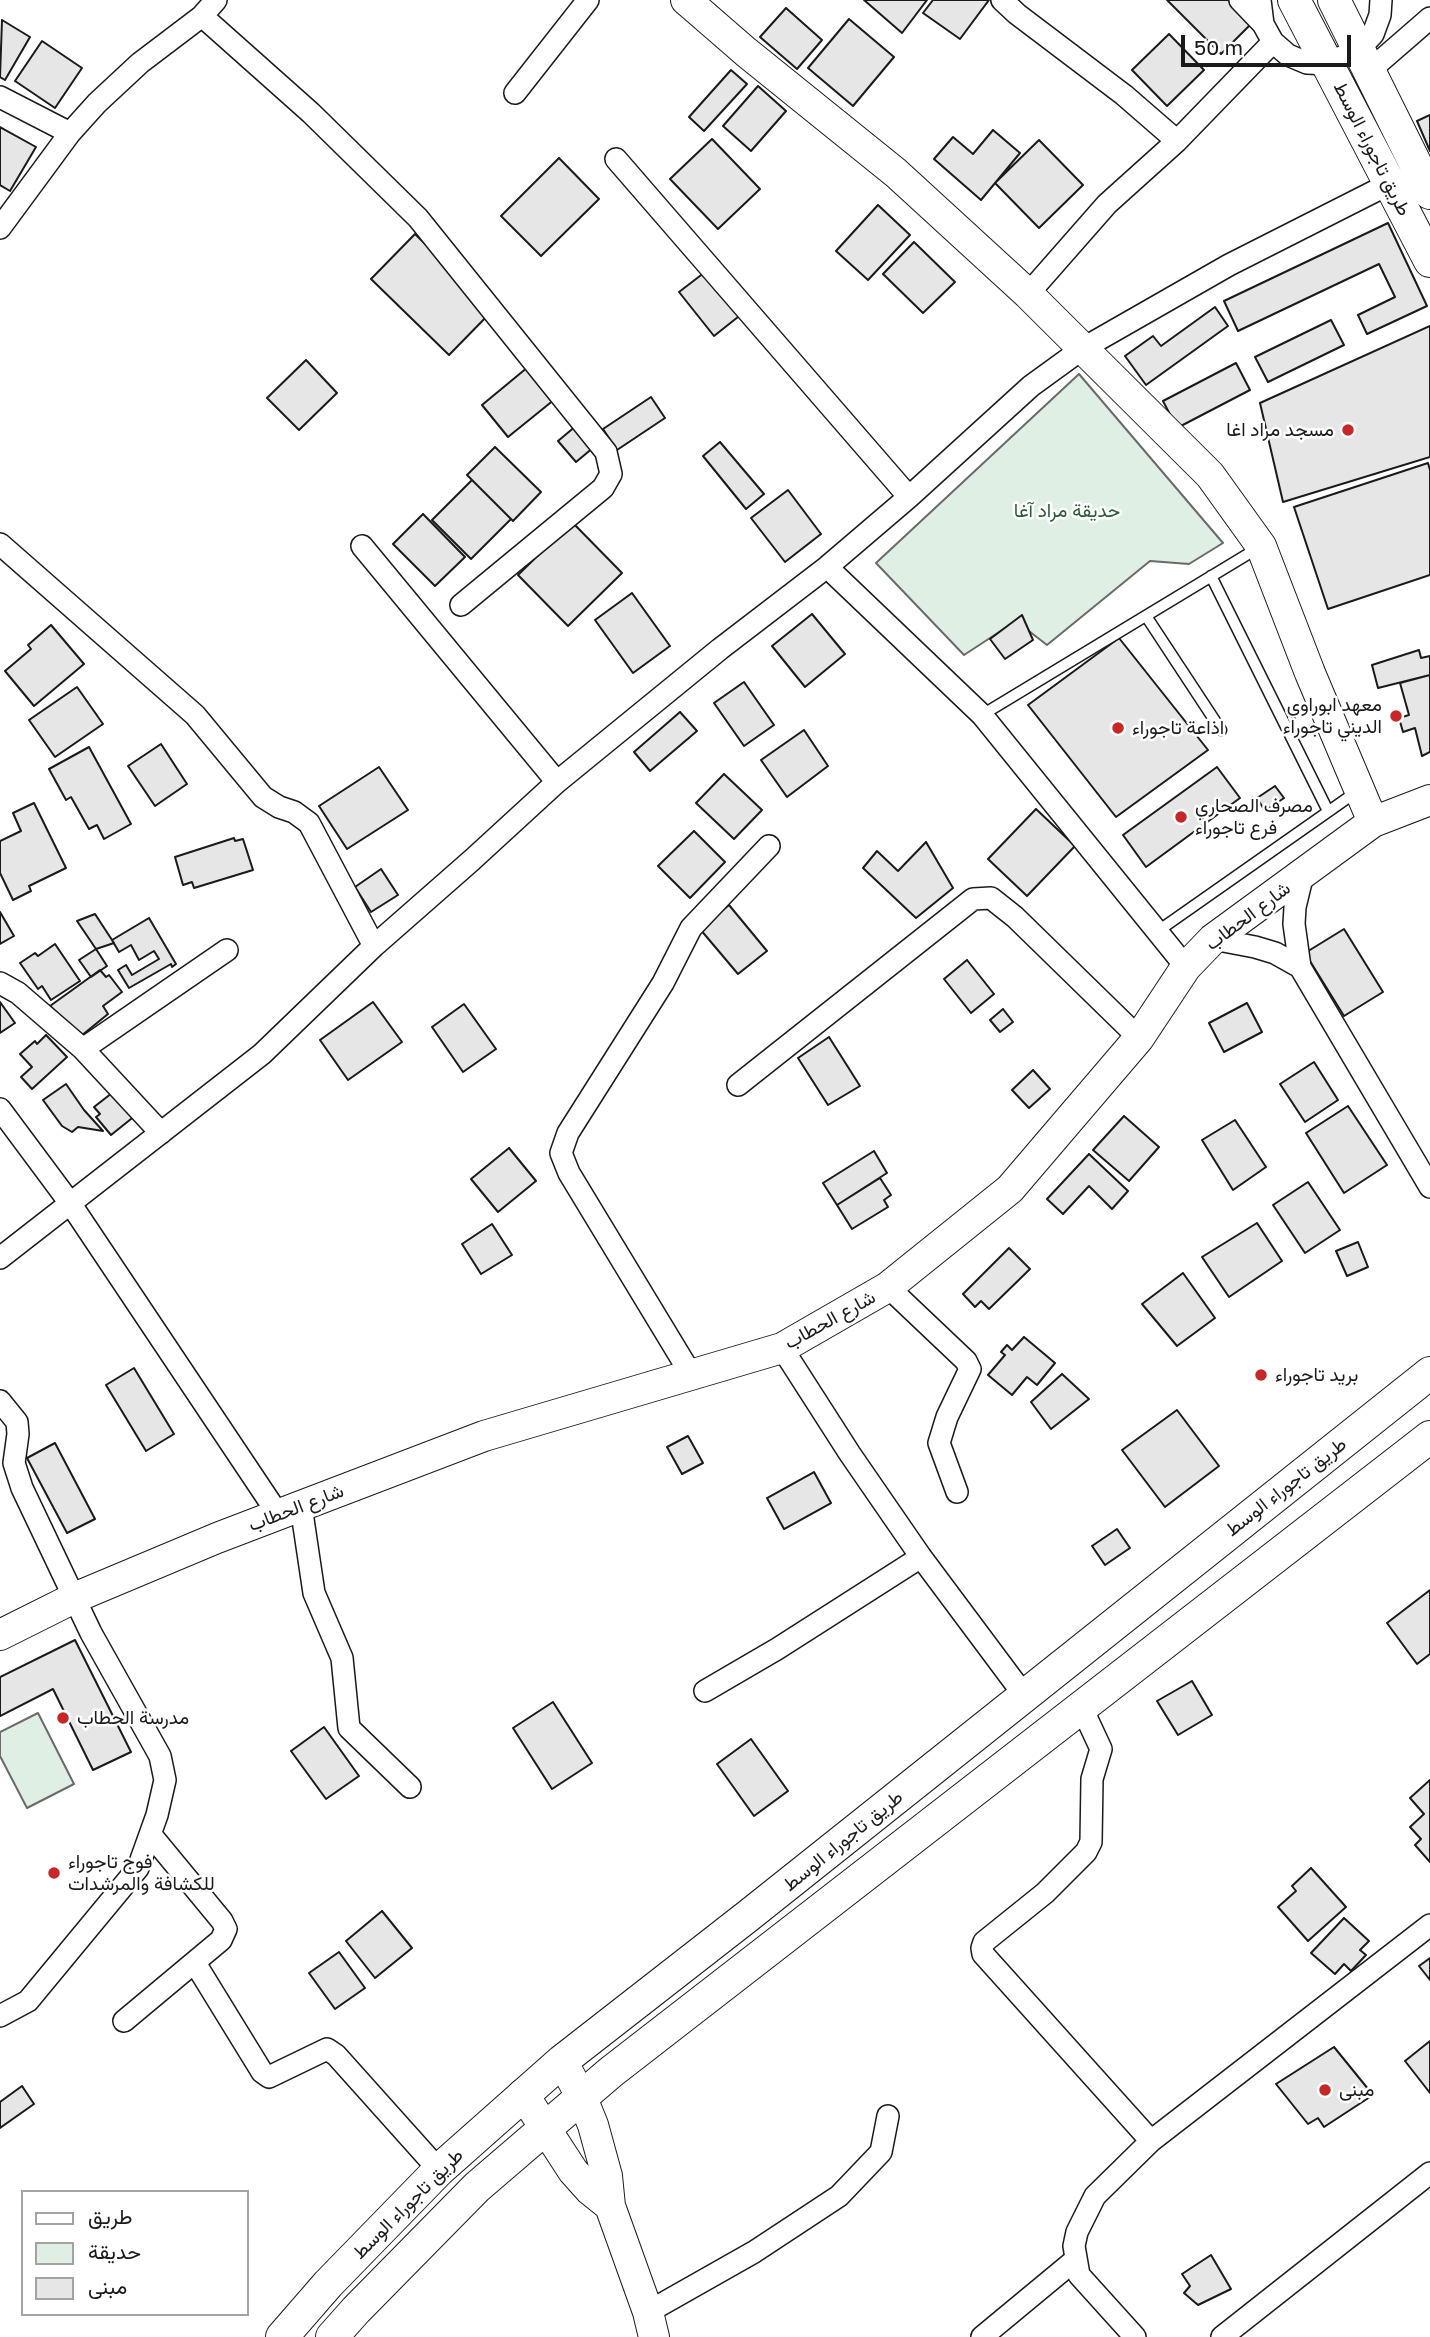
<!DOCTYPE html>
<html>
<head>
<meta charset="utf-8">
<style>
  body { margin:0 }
  #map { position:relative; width:1430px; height:2337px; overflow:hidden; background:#fff; font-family:"Golos Text",Vazirmatn,sans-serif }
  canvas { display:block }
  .legend { position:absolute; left:21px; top:2190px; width:228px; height:126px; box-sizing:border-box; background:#fff; border:2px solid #a3a3a3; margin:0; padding:9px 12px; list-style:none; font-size:21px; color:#1a1a1a }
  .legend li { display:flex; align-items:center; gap:14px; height:35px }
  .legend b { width:35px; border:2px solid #a3a3a3 }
  .scale { position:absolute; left:1181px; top:35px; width:170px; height:32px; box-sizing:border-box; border:4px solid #1a1a1a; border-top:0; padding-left:9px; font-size:21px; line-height:24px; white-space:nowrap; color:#1a1a1a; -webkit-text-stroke:5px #fff; paint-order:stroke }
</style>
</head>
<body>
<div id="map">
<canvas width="1430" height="2337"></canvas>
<ul class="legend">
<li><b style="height:9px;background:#fff"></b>طريق</li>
<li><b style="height:19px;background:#e0efe3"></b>حديقة</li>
<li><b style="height:19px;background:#e6e6e6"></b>مبنى</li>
</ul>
<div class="scale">50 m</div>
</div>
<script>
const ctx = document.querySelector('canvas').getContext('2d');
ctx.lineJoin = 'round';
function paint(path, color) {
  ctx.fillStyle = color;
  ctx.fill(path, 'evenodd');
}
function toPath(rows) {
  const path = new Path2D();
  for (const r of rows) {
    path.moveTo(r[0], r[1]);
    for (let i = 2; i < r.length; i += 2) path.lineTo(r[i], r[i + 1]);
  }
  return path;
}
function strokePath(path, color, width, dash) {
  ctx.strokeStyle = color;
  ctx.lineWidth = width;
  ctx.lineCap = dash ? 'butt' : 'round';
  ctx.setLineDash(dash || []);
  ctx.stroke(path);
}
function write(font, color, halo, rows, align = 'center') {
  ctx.font = font + ' "Golos Text",Vazirmatn,sans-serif';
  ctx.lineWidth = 5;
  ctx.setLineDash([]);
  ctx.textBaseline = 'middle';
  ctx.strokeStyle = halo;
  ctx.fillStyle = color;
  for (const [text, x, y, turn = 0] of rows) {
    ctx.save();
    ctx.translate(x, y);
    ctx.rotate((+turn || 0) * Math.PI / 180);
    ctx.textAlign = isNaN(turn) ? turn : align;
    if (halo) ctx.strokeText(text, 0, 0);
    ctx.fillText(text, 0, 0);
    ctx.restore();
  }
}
const green = toPath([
  [1079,374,1223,543,1189,564,1150,561,1047,645,1016,621,964,655,876,563,1079,374],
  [38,1713,74,1784,27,1808,0,1756,0,1732,38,1713]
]);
const building = toPath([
  [864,0,927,0,902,33,864,0],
  [933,0,989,0,960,39,923,13,933,0],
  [1167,0,1229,0,1252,23,1221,54,1167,0],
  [786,8,822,40,797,69,760,37,786,8],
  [849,19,894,57,853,106,808,68,849,19],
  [2,20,30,37,5,80,0,77,2,20],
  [1169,34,1204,70,1167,106,1132,70,1169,34],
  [42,41,82,68,55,108,15,81,42,41],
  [731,70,747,84,704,131,689,117,731,70],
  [758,86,786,111,751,151,723,126,758,86],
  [1430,115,1430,151,1417,121,1430,115],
  [0,127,36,147,10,191,0,185,0,127],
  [993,130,1020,153,981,200,934,159,953,137,973,154,993,130],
  [712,139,760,189,718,229,670,179,712,139],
  [1039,140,1083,185,1039,228,995,183,1039,140],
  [559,158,599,199,541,256,501,216,559,158],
  [878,205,910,235,868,280,836,251,878,205],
  [1388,223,1427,306,1367,334,1358,315,1395,297,1379,264,1238,331,1224,301,1388,223],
  [415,234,493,310,449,355,371,279,415,234],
  [914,242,955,282,923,313,883,274,914,242],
  [709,269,743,313,714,336,679,292,709,269],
  [1215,307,1228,326,1146,385,1125,356,1153,336,1161,346,1215,307],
  [1331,320,1344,345,1268,382,1255,357,1331,320],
  [1430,326,1430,457,1283,502,1260,403,1430,326],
  [306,360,337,393,299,430,267,398,306,360],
  [534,362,560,395,508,437,482,405,534,362],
  [1236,363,1250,390,1177,428,1163,401,1236,363],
  [651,397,665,418,617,450,603,429,651,397],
  [583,420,600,442,576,462,558,441,583,420],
  [720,442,764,494,746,509,703,456,720,442],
  [495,447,541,492,513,521,467,475,495,447],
  [1428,463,1430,470,1430,575,1328,609,1294,507,1428,463],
  [472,480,511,519,471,559,432,520,472,480],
  [788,490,821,534,785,562,751,518,788,490],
  [423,514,465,557,435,586,393,544,423,514],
  [572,522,622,573,568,626,518,575,572,522],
  [632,593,670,646,633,673,595,620,632,593],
  [812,614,845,654,805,687,772,646,812,614],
  [1022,615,1033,640,1005,659,990,639,1022,615],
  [51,625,84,664,34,706,5,671,31,649,28,645,51,625],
  [1119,638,1208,750,1116,817,1028,705,1119,638],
  [1419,650,1421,658,1430,656,1430,675,1378,688,1372,665,1419,650],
  [1430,675,1430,752,1422,756,1415,728,1403,732,1399,718,1409,715,1400,683,1430,675],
  [744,682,774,725,744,746,714,703,744,682],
  [77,687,103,724,55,757,29,720,77,687],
  [680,712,697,731,650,771,634,752,680,712],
  [804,730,828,766,787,797,761,760,804,730],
  [161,744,187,784,155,806,128,766,161,744],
  [89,747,131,824,104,839,97,825,89,829,71,797,66,800,49,769,89,747],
  [379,767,408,810,347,849,319,806,379,767],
  [1217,767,1240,798,1146,867,1123,835,1217,767],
  [724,774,762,810,734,839,696,803,724,774],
  [1275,786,1284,798,1265,811,1257,798,1275,786],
  [34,803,66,868,29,886,31,891,13,900,0,873,0,841,21,831,13,813,34,803],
  [1036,809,1075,846,1027,896,988,859,1036,809],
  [694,831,725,862,690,898,658,866,694,831],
  [234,838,235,841,243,839,253,870,194,888,192,882,183,885,175,857,234,838],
  [926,842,953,888,916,918,863,868,877,851,898,871,926,842],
  [381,869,398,895,371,912,355,887,381,869],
  [729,905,767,951,738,974,700,929,729,905],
  [0,912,14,936,0,944,0,912],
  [95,914,114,943,96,949,77,921,95,914],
  [149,918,176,964,172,967,171,964,129,988,118,970,126,965,132,975,159,959,154,951,139,960,131,945,119,952,112,940,149,918],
  [1344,929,1383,992,1344,1016,1305,953,1344,929],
  [55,944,80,981,51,1000,42,986,38,989,20,963,35,953,38,956,55,944],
  [96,949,107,966,91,977,79,960,96,949],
  [967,960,994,994,971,1013,944,979,967,960],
  [100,970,106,977,109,975,122,992,103,1006,108,1014,81,1036,50,1006,100,970],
  [0,1002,15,1023,0,1033,0,1002],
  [373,1002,402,1042,348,1080,320,1040,373,1002],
  [1247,1003,1262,1032,1224,1052,1209,1023,1247,1003],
  [464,1004,496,1049,463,1072,432,1027,464,1004],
  [1003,1009,1013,1022,1000,1032,990,1020,1003,1009],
  [46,1035,67,1057,32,1089,21,1077,32,1067,20,1054,35,1041,37,1044,46,1035],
  [829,1037,860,1086,828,1105,798,1058,829,1037],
  [1314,1062,1338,1100,1305,1122,1280,1084,1314,1062],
  [1033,1070,1050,1089,1029,1108,1012,1090,1033,1070],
  [66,1084,84,1110,103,1131,78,1127,72,1132,62,1126,43,1100,66,1084],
  [112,1093,136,1115,111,1135,96,1117,100,1114,94,1107,112,1093],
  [1348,1106,1387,1165,1344,1193,1306,1133,1348,1106],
  [1124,1116,1159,1147,1129,1181,1093,1150,1124,1116],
  [1235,1120,1266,1167,1233,1190,1202,1140,1235,1120],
  [509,1148,536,1181,498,1212,471,1179,509,1148],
  [874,1151,887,1173,837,1205,823,1183,874,1151],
  [1089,1154,1128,1191,1112,1209,1089,1186,1063,1214,1047,1199,1089,1154],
  [880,1178,891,1195,884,1200,888,1207,852,1229,837,1205,880,1178],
  [1308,1182,1340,1230,1305,1253,1273,1205,1308,1182],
  [1257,1223,1282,1261,1229,1297,1202,1257,1257,1223],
  [492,1224,512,1255,481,1274,462,1244,492,1224],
  [1358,1242,1368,1267,1347,1276,1336,1251,1358,1242],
  [1009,1248,1030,1269,989,1309,981,1301,975,1307,963,1294,1009,1248],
  [1183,1273,1215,1318,1177,1346,1142,1304,1183,1273],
  [1024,1337,1055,1363,1037,1385,1027,1377,1012,1395,988,1375,1005,1355,1001,1352,1007,1345,1012,1350,1024,1337],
  [134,1368,174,1434,146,1451,106,1385,134,1368],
  [1062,1374,1089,1399,1051,1429,1031,1402,1062,1374],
  [1177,1410,1219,1466,1165,1507,1122,1450,1177,1410],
  [688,1436,703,1463,682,1474,667,1447,688,1436],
  [55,1443,95,1519,67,1533,27,1458,55,1443],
  [814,1472,831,1503,784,1529,767,1498,814,1472],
  [1117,1529,1130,1548,1105,1565,1092,1546,1117,1529],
  [1430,1590,1430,1654,1417,1664,1387,1623,1430,1590],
  [75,1640,131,1752,93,1770,53,1689,0,1716,0,1677,75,1640],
  [1192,1681,1212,1715,1178,1735,1157,1701,1192,1681],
  [553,1702,592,1763,552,1789,513,1728,553,1702],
  [324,1727,359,1776,326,1799,291,1751,324,1727],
  [751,1739,788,1791,754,1816,717,1764,751,1739],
  [1430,1780,1430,1862,1415,1845,1421,1839,1410,1827,1424,1814,1410,1798,1430,1780],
  [1311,1868,1346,1907,1308,1941,1278,1907,1296,1891,1292,1886,1311,1868],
  [382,1911,412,1948,375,1978,346,1941,382,1911],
  [1344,1918,1369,1941,1360,1950,1366,1955,1351,1971,1344,1964,1335,1974,1311,1953,1344,1918],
  [339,1952,365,1988,335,2009,309,1973,339,1952],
  [1430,1958,1430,1980,1419,1966,1430,1958],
  [1430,2041,1430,2093,1405,2061,1430,2041],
  [1334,2047,1373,2095,1324,2127,1318,2118,1308,2124,1276,2084,1334,2047],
  [22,2086,34,2104,0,2128,0,2102,22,2086],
  [1211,2255,1231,2289,1198,2305,1184,2293,1190,2286,1182,2274,1211,2255]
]);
const lane = toPath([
  [1211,576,1328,811],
  [1146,616,1221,730],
  [982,715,1258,548],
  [1158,931,1359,790]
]);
const street = toPath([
  [1002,0,1017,14,1124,95,1177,141],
  [1240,0,1263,24],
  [1260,0,1263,24,1273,42,1288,55,1307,63,1328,64,1360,48,1373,34,1380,15,1381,0],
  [202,16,311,113,418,218,606,452,611,474,603,488,461,605],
  [1369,71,1430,18],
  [515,93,588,0],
  [0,97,70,133],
  [616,159,909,497],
  [0,228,70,133,97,103,140,63,202,16,216,0],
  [1028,294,1107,204,1177,141,1273,42],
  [0,544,195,715,263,797,279,807,294,812,309,823,374,946],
  [362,546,557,782],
  [827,567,982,715,1186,967],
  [1303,874,1295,907,1294,924,1300,967,1430,1187],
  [1213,939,1255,947,1275,953,1300,967],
  [0,983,18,993,83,1049,161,1133],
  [83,1049,227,950],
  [738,1085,973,899,991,898,1015,917,1139,1038],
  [0,1109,70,1203,278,1514],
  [0,1258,262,1054,374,946,472,860,557,782,720,649,827,567,909,497,1031,386,1082,349,1229,265,1389,184],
  [888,1287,966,1361,970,1369,947,1417,939,1443,957,1492],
  [782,1348,850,1454,921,1557,1024,1695],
  [692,1376,569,1173,561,1153,568,1133,663,983,691,928,769,846],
  [0,1401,17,1422,18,1434,14,1463,22,1488,91,1633,160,1756,165,1780,157,1815,138,1868,28,2001,0,2016],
  [301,1506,314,1593,342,1658,349,1728,410,1787],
  [705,1691,777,1649,921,1557],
  [1081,1706,1101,1749,1092,1779,1091,1842,1086,1852,1045,1893,984,1942,982,1948,983,1954,1151,2141],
  [195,1963,262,2072,269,2077,327,2049,336,2055,439,2170],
  [124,2021,221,1940,226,1929,222,1921,151,1835],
  [648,2312,754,2252,839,2196,881,2152,888,2116],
  [982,2337,1075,2260],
  [1135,2337,1079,2275,1074,2246,1077,2232,1095,2196,1151,2141,1430,1925],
  [1222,2337,1430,2173]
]);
const secondary = toPath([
  [686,0,746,52,896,173,1028,294,1210,475,1261,546,1310,673,1373,822],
  [0,1635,74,1598,217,1538,484,1436,782,1348,888,1287,1010,1189,1139,1038,1186,967,1213,939,1373,822,1430,800],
  [562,2061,582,2098,593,2125,607,2176,610,2206,648,2312,654,2337],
  [523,2094,573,2171,590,2190,610,2206]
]);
const primary = toPath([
  [1294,0,1430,261],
  [1334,0,1430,193],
  [282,2337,328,2284,439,2170,562,2061,748,1916,1430,1373],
  [332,2337,356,2310,477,2187,611,2072,1430,1437]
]);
const markers = [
  [1348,430,7,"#c62828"],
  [1396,716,7,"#c62828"],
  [1118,728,7,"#c62828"],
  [1181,817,7,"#c62828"],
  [1261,1375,7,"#c62828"],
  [63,1718,7,"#c62828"],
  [54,1873,7,"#c62828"],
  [1325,2090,7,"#c62828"]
];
const streetNames = [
  ["طريق تاجوراء الوسط",1372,149,63],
  ["شارع الحطاب",1248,916,-37],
  ["شارع الحطاب",830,1320,-29],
  ["طريق تاجوراء الوسط",1286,1487,-38],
  ["شارع الحطاب",296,1508,-21],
  ["طريق تاجوراء الوسط",843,1841,-39],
  ["طريق تاجوراء الوسط",408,2204,-45]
];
const poiNames = [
  ["مسجد مراد اغا",1334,430,"right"],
  ["معهد ابوراوي",1382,705,"right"],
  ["الديني تاجوراء",1382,727,"right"],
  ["اذاعة تاجوراء",1132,728],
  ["مصرف الصحاري",1195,806],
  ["فرع تاجوراء",1195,828],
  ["بريد تاجوراء",1275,1375],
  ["مدرسة الحطاب",77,1718],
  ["فوج تاجوراء",68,1862],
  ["للكشافة والمرشدات",68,1884],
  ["مبنى",1339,2090]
];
const parkNames = [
  ["حديقة مراد آغا",1067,511]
];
paint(green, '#e0efe3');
strokePath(green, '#6a6a6a', 2);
paint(building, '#e6e6e6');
strokePath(building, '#1a1a1a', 2);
strokePath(lane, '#1a1a1a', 13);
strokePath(street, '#1a1a1a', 24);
strokePath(secondary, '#1a1a1a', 32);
strokePath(primary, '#1a1a1a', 34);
strokePath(lane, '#fff', 10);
strokePath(street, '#fff', 21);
strokePath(secondary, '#fff', 30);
strokePath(primary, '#fff', 32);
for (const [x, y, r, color] of markers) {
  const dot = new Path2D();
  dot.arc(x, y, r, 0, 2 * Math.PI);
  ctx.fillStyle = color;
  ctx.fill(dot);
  strokePath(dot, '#fff', 2.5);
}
write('19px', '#1a1a1a', '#fff', streetNames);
write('19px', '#1a1a1a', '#fff', poiNames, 'left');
write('19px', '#2b5a34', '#fff', parkNames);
</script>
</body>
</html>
